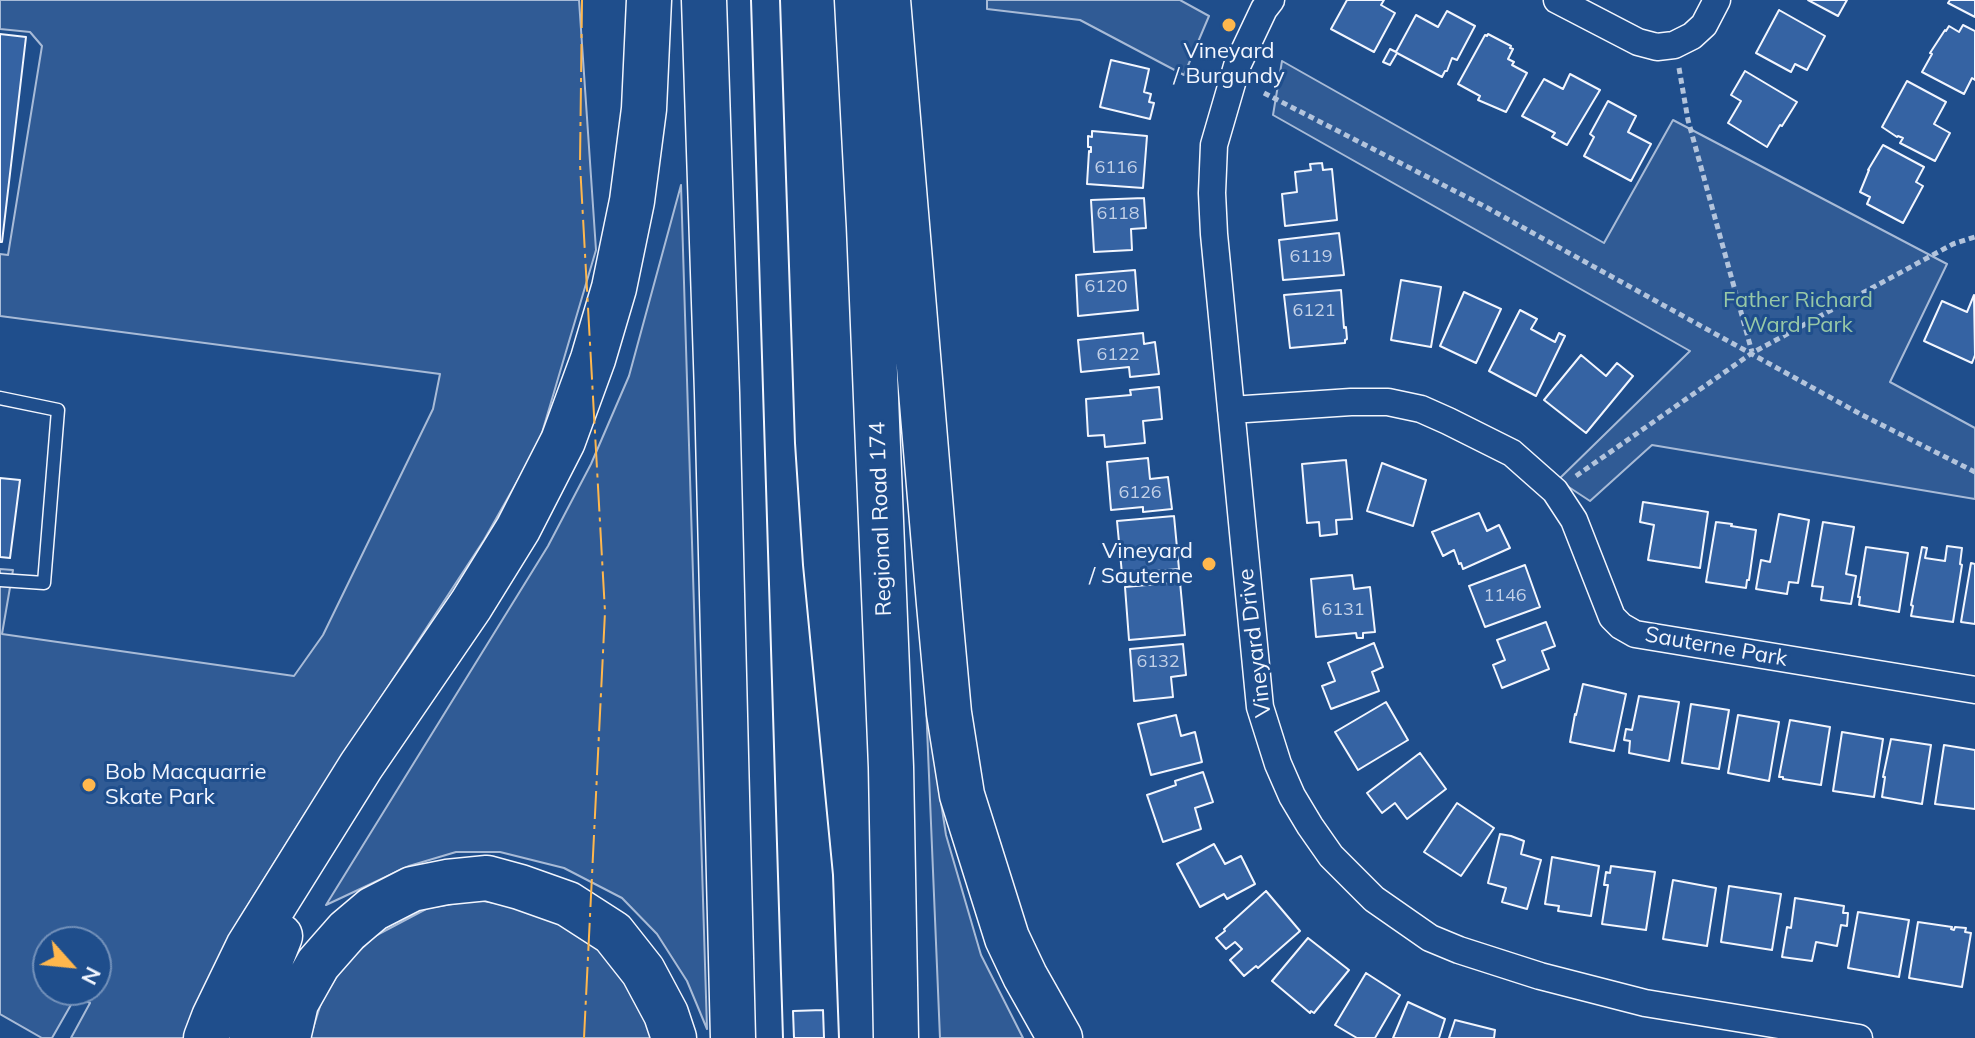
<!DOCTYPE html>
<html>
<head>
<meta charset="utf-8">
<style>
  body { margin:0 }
  #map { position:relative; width:1975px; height:1038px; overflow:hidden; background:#1f4e8c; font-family:Mulish,sans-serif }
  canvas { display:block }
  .north { position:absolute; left:32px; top:926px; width:80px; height:80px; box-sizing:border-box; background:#1f4e8c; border:2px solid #7391ba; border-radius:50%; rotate:117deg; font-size:22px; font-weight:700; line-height:32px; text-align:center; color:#f2f6ff }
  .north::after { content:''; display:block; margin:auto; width:28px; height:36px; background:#ffb74d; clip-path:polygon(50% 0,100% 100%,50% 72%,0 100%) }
</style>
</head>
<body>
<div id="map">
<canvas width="1975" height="1038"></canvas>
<div class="north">N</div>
</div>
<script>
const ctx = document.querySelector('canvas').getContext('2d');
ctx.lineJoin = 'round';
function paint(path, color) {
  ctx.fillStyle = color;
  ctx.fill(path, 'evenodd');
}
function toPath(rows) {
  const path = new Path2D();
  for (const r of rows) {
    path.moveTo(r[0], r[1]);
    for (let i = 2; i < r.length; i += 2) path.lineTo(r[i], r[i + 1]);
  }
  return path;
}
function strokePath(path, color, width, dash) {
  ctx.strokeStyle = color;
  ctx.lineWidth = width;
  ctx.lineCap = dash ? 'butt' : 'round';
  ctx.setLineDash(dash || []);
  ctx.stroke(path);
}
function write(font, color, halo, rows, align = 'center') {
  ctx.font = font + ' Mulish,sans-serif';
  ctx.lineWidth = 6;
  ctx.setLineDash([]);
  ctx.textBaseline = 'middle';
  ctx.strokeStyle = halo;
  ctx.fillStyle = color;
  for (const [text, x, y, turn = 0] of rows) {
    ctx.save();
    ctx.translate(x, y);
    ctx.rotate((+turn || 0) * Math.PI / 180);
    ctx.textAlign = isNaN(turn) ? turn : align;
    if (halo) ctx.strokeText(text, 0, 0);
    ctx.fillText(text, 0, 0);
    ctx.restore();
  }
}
const built = toPath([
  [0,0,579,0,596,250,539,443,484,540,301,820,238,921,208,984,188,1038,71,1038,90,1003,76,996,52,1038,42,1038,0,1014,0,569,13,570,2,634,294,676,323,635,433,409,440,374,0,316,0,254,8,255,42,46,30,32,0,29,0,0],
  [48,942,96,942,96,990,48,990,48,942],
  [987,0,1180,0,1209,16,1184,75,1080,20,987,9,987,0],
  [1282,61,1604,243,1673,120,1947,264,1890,382,1975,428,1975,499,1652,445,1590,501,1558,480,1690,351,1273,115,1282,61],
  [681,185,707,1029,687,981,657,934,622,898,564,868,500,852,456,852,409,866,326,905,548,546,591,464,629,376,681,185],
  [926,704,946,835,981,955,1023,1038,940,1038,926,704],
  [477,900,524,908,567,923,604,947,665,1038,310,1038,322,1000,344,965,375,936,428,908,477,900]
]);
const building = toPath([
  [1347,0,1384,0,1381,5,1395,13,1374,52,1331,29,1347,0],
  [1808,0,1847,0,1838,16,1808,0],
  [1950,0,1975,0,1975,17,1948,3,1950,0],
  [1779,10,1825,36,1807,70,1795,64,1791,72,1756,53,1779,10],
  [1447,11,1475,26,1457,60,1452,58,1447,71,1445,71,1442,77,1397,53,1390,65,1383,62,1390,49,1396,52,1416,15,1438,27,1447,11],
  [1963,25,1975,31,1975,80,1972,78,1964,94,1922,72,1932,54,1930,53,1945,30,1946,31,1949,26,1959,32,1963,25],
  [0,34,26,37,2,242,0,242,0,34],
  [1488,34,1511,46,1510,48,1513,49,1508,59,1514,62,1512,65,1527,73,1506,112,1478,100,1480,96,1458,84,1485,35,1487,36,1488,34],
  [1111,60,1149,69,1144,92,1151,94,1149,102,1154,103,1150,119,1100,107,1111,60],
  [1745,71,1797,102,1782,126,1780,125,1767,147,1728,123,1741,101,1731,95,1745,71],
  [1570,74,1600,90,1567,145,1552,137,1555,133,1522,116,1544,79,1563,89,1570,74],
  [1907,81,1946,102,1934,124,1950,133,1935,161,1900,143,1903,138,1898,136,1897,137,1882,127,1907,81],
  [1608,101,1636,116,1628,132,1651,144,1631,181,1584,156,1594,137,1590,134,1608,101],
  [1092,131,1147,136,1143,188,1087,184,1089,151,1091,152,1091,147,1088,147,1088,136,1092,137,1092,131],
  [1883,145,1924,167,1916,182,1923,186,1903,223,1867,204,1870,197,1860,192,1869,170,1868,170,1883,145],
  [1322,163,1323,170,1332,169,1337,220,1285,226,1282,194,1297,192,1295,172,1311,170,1310,164,1322,163],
  [1144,198,1146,228,1131,229,1132,250,1094,252,1091,200,1144,198],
  [1339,233,1344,275,1283,280,1279,240,1339,233],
  [1135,270,1138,310,1078,316,1076,275,1135,270],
  [1401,280,1441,287,1431,347,1391,340,1401,280],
  [1341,290,1344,328,1346,327,1347,339,1345,340,1345,343,1290,348,1284,295,1341,290],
  [1464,292,1501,309,1476,363,1440,346,1464,292],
  [1974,295,1975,355,1972,363,1924,341,1942,301,1967,312,1974,295],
  [1520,310,1537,319,1531,329,1555,342,1559,333,1565,336,1536,396,1489,371,1520,310],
  [1143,333,1144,344,1155,342,1159,374,1130,377,1129,367,1081,372,1078,340,1143,333],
  [1581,355,1606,376,1617,363,1633,376,1586,433,1544,400,1581,355],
  [1159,387,1162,419,1143,421,1145,443,1105,447,1104,435,1088,436,1086,399,1131,395,1130,390,1159,387],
  [1148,458,1150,479,1168,477,1172,509,1143,512,1143,507,1111,510,1107,462,1148,458],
  [1346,460,1352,519,1336,520,1337,534,1320,536,1319,522,1307,523,1302,464,1346,460],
  [1382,463,1426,480,1413,526,1367,511,1382,463],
  [0,478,20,480,10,558,0,557,0,478],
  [1643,502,1708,512,1700,568,1648,560,1654,525,1640,522,1643,502],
  [1479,513,1487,531,1499,525,1510,548,1463,569,1461,563,1459,564,1454,550,1443,556,1432,532,1479,513],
  [1779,514,1809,520,1798,583,1789,582,1787,594,1756,589,1761,560,1770,562,1779,514],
  [1174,516,1179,569,1122,574,1117,521,1174,516],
  [1716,522,1732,524,1731,526,1756,530,1749,580,1747,580,1746,588,1706,582,1716,522],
  [1823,522,1854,527,1846,574,1856,576,1851,604,1821,600,1823,587,1812,586,1823,522],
  [1947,546,1962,548,1960,564,1962,565,1953,622,1911,616,1913,606,1911,605,1922,547,1927,548,1925,558,1945,561,1947,546],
  [1866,547,1908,553,1899,612,1859,605,1860,597,1858,597,1866,547],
  [1971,563,1975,564,1975,624,1961,622,1971,563],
  [1525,565,1540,607,1485,627,1469,586,1525,565],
  [1352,575,1354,589,1370,587,1375,632,1363,633,1363,638,1357,638,1356,633,1316,637,1311,579,1352,575],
  [1180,582,1185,635,1129,640,1125,587,1180,582],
  [1546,622,1555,646,1542,651,1549,669,1502,688,1493,665,1505,660,1497,640,1546,622],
  [1374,643,1383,667,1372,672,1379,691,1331,709,1322,686,1335,681,1328,663,1374,643],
  [1183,644,1186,675,1171,677,1173,697,1134,701,1130,649,1183,644],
  [1583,684,1626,694,1614,751,1570,742,1575,714,1576,715,1583,684],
  [1639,696,1679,702,1669,761,1629,753,1630,741,1624,740,1626,729,1632,730,1639,696],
  [1386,702,1408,740,1358,770,1335,732,1386,702],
  [1691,704,1729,710,1719,769,1682,763,1691,704],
  [1176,715,1181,736,1195,732,1202,762,1151,775,1138,724,1176,715],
  [1738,715,1779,722,1769,781,1728,773,1738,715],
  [1790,720,1830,727,1821,785,1783,779,1783,777,1779,777,1790,720],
  [1842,732,1883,739,1874,797,1833,791,1842,732],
  [1891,739,1931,745,1922,804,1882,797,1885,777,1883,777,1891,739],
  [1944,745,1975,750,1975,809,1935,804,1944,745],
  [1420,753,1446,789,1407,819,1395,803,1382,813,1367,793,1420,753],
  [1203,772,1213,802,1195,808,1201,829,1163,842,1147,795,1176,785,1175,781,1203,772],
  [1457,803,1494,828,1461,876,1424,852,1457,803],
  [1500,834,1511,836,1524,841,1521,854,1541,860,1527,909,1502,902,1506,888,1488,883,1500,834],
  [1214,844,1225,864,1241,856,1255,884,1227,899,1224,894,1200,907,1177,864,1214,844],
  [1552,857,1599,866,1591,916,1558,911,1559,906,1545,904,1552,857],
  [1611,866,1655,872,1646,930,1602,924,1608,885,1604,885,1606,872,1610,873,1611,866],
  [1673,880,1716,888,1707,946,1663,939,1673,880],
  [1729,886,1781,894,1772,950,1721,942,1729,886],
  [1266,891,1300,931,1258,968,1256,966,1244,976,1230,960,1242,949,1235,942,1226,949,1216,938,1225,931,1224,929,1266,891],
  [1795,898,1844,906,1843,913,1848,913,1847,926,1841,925,1837,946,1816,942,1812,961,1782,957,1787,927,1791,928,1795,898],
  [1858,912,1909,920,1899,977,1848,968,1858,912],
  [1918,922,1952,927,1951,929,1954,930,1955,927,1966,928,1965,932,1971,933,1962,987,1909,978,1918,922],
  [1308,938,1349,970,1314,1013,1311,1011,1310,1013,1272,981,1308,938],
  [1366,973,1400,995,1375,1038,1357,1038,1335,1025,1366,973],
  [1408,1002,1445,1019,1439,1038,1393,1038,1408,1002],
  [823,1010,824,1038,794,1038,793,1011,823,1010],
  [1455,1020,1495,1030,1494,1038,1449,1038,1455,1020]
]);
const path = toPath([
  [1679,68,1688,120,1752,352],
  [1260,75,1271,80],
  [1264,93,1484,206,1862,415,1975,472],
  [1576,476,1752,353,1953,244,1975,237]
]);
const service = toPath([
  [0,398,58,410,44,583,0,580]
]);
const minor = toPath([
  [1271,0,1264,9,1237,66,1214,145,1212,193,1214,234,1260,707,1278,764,1292,796,1310,826,1331,856,1374,899,1430,938,1459,950,1540,976,1645,1003,1859,1038],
  [1557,0,1638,42,1657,47,1674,45,1692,36,1704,25,1717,0],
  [1231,410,1351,402,1388,402,1421,409,1448,421,1512,453,1555,491,1574,520,1612,617,1621,626,1635,634,1975,690]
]);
const motorway = toPath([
  [704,0,717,393,733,1038],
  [857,0,869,226,891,767,896,1038],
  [888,0,939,604,949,713,962,795,1007,938,1025,976,1060,1038],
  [206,1038,214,1017,248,947,361,766,471,605,518,529,563,441,593,359,614,288,632,201,644,109,649,0],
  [252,1038,262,982,280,936],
  [288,1038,296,1003,318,964,347,931,373,909,412,889,447,882,487,878,520,887,568,904,613,933,643,971,666,1014,674,1038]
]);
const tram = toPath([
  [751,0,783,1038],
  [780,0,795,443,803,565,833,875,839,1038]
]);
const power = toPath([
  [582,0,580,164,605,612,584,1038]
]);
const markers = [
  [1229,25,8,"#ffb74d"],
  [1209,564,8,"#ffb74d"],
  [89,785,8,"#ffb74d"]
];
const numberNames = [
  ["6116",1116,168],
  ["6118",1118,214],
  ["6119",1311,257],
  ["6120",1106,287],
  ["6121",1314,311],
  ["6122",1118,355],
  ["6126",1140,493],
  ["1146",1505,596],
  ["6131",1343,610],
  ["6132",1158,662]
];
const poiNames = [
  ["Vineyard",1229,51],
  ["/ Burgundy",1229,76],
  ["Vineyard",1193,551,"right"],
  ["/ Sauterne",1193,576,"right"],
  ["Bob Macquarrie",105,772,"left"],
  ["Skate Park",105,797,"left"]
];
const parkNames = [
  ["Father Richard",1798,300],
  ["Ward Park",1798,325]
];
const streetNames = [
  ["Regional Road 174",881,519,-92],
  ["Vineyard Drive",1255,643,-97],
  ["Sauterne Park",1716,647,10]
];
paint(built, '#305b95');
strokePath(built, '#a8bbd7', 2);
paint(building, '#3563a3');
strokePath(building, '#f2f6ff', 2);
strokePath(service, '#f2f6ff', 15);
strokePath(minor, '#f2f6ff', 29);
strokePath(motorway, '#f2f6ff', 47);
strokePath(path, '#b3c4dc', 5, [6, 4]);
strokePath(service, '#1f4e8c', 12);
strokePath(minor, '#1f4e8c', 26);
strokePath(motorway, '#1f4e8c', 44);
strokePath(tram, '#f2f6ff', 2);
strokePath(power, '#ffb74d', 2, [28, 6, 4, 6]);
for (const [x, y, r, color] of markers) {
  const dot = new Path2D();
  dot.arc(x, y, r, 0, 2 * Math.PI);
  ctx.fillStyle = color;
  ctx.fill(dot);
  strokePath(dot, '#1f4e8c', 3);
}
write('18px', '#c3d1e8', null, numberNames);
write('22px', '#f2f6ff', '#1f4e8c', poiNames);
write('22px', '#97c8a6', '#1f4e8c', parkNames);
write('22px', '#f2f6ff', '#1f4e8c', streetNames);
</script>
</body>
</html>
